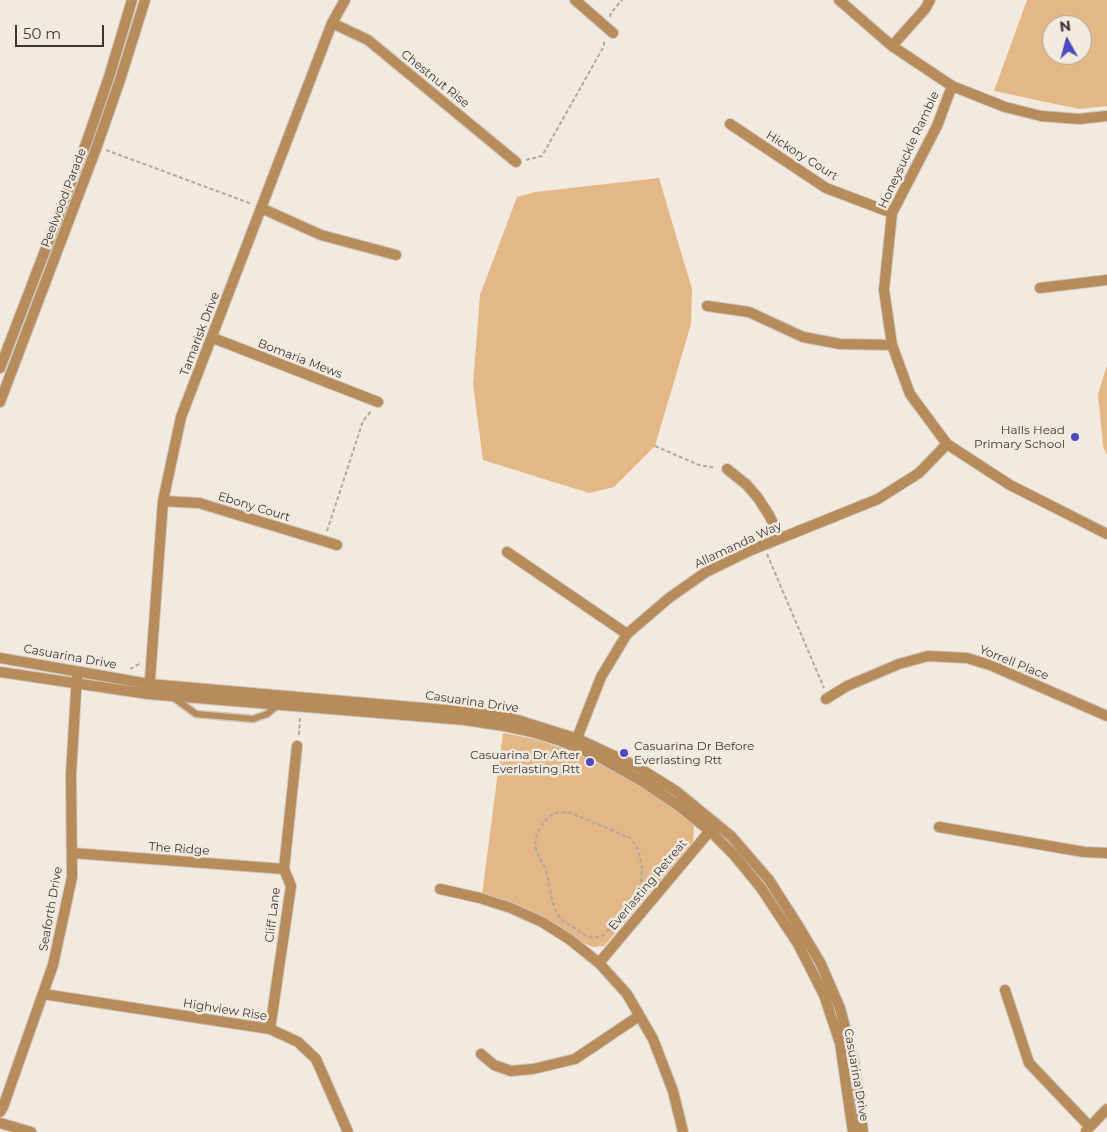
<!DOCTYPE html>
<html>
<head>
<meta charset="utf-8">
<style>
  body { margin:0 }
  #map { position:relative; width:1107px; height:1132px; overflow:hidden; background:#f2e9df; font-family:Montserrat,sans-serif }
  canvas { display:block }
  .north { position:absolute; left:1042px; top:15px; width:50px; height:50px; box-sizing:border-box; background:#f2e9df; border:1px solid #a9a29b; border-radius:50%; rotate:353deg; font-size:14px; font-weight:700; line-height:20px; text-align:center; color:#3b3834 }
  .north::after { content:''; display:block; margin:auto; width:18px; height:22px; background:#4c4ac0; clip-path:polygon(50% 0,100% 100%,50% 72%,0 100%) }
  .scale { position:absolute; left:15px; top:25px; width:89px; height:22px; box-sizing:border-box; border:2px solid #3b3834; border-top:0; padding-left:6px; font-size:15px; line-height:18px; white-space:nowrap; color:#3b3834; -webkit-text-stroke:4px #f2e9df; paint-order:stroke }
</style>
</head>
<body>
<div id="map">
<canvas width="1107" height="1132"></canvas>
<div class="north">N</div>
<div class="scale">50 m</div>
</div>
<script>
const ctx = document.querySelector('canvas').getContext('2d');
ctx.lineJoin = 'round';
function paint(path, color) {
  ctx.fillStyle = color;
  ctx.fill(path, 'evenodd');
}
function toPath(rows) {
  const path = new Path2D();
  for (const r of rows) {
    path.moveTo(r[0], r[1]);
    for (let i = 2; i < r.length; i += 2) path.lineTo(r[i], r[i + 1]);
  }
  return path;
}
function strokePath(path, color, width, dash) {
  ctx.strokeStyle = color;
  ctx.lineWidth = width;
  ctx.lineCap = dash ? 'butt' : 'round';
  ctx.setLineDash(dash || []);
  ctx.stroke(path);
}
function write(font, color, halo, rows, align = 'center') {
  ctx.font = font + ' Montserrat,sans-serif';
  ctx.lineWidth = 5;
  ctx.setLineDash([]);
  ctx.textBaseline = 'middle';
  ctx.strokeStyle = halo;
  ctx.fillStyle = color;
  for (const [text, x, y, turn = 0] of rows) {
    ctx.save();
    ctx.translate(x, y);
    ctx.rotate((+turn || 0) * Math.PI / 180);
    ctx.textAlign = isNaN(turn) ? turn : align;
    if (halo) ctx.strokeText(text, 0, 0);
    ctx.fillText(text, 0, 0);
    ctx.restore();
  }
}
const green = toPath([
  [1027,0,1107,0,1107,106,1079,109,994,91],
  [1052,25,1082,25,1082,55,1052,55],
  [659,178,692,289,691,324,655,446,614,487,589,493,483,460,473,384,480,295,517,197,535,192],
  [1107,365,1107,455,1103,446,1098,394],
  [503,733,535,739,578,754,616,772,650,790,691,821,694,826,693,842,604,946,593,947,578,941,556,924,519,905,482,895]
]);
const path = toPath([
  [610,17,611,13,622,0],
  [106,150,252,204],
  [526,160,542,156,604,46,604,41],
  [655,446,699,465,716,468],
  [327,531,363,421,372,410],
  [767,554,824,688],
  [130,669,139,664,139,661],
  [299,735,300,717],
  [609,929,602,936,592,938,580,932,561,919,556,912,552,900,546,869,539,857,535,847,537,833,543,824,548,817,558,812,571,813,630,838,637,847,642,865,641,882,637,894,609,929,612,932]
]);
const service = toPath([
  [174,698,196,714,253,719,267,714,278,705]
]);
const minor = toPath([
  [575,0,613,33],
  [839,0,892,46,952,86,1005,107,1041,116,1079,119,1107,116],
  [332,23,368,40,516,162],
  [892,46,925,9,930,0],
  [952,86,937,126,892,213,884,290,892,345,910,394,947,444,1010,485,1107,534],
  [730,124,826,188,892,213],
  [261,208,321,235,396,255],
  [1040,288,1107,280],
  [707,306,749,312,803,337,840,344,892,345],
  [213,338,378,402],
  [727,469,747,485,758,498,769,515,780,538],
  [163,501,199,503,337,545],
  [507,552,627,634],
  [149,693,163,501,181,417,332,23,345,0],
  [826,699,847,686,899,664,928,656,967,658,990,665,1107,716],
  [574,746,601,677,627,634,669,598,706,572,749,551,878,499,919,473,947,444],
  [939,827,1084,852,1107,853],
  [72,853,284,869],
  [440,889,480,898,511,908,542,922,569,939,599,963,627,994,653,1039,673,1091,683,1132],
  [599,963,714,826],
  [1005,990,1029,1063,1090,1127],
  [43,994,270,1029,298,1042,316,1059,348,1132],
  [270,1029,291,886,284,869,297,746],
  [481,1054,494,1065,511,1071,533,1069,575,1059,639,1016],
  [0,1112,3,1107,53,965,72,877,71,774,77,675],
  [0,1123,31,1132],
  [1086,1131,1107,1109]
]);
const tertiary = toPath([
  [0,368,87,141,109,77,132,0],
  [0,402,97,146,120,80,145,0],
  [0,658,149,684,480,713,511,718,578,739,636,766,676,791,731,836,769,880,799,927,820,962,840,1008,854,1062,863,1132],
  [0,672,148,694,465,720,504,726,532,732,558,740,599,757,645,783,679,806,710,831,734,855,761,888,798,944,824,995,840,1043,853,1132]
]);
const markers = [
  [1075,437,5,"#4c4ac0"],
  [624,753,5,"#4c4ac0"],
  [590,762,5,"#4c4ac0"]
];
const streetNames = [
  ["Chestnut Rise",435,79,39],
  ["Honeysuckle Ramble",909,150,-65],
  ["Hickory Court",802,156,32],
  ["Peelwood Parade",64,198,-69],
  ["Tamarisk Drive",200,334,-69],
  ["Bomaria Mews",300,359,21],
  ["Ebony Court",254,507,17],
  ["Allamanda Way",738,545,-25],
  ["Casuarina Drive",70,657,10],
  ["Yorrell Place",1014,663,22],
  ["Casuarina Drive",472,702,8],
  ["The Ridge",179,849,4],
  ["Everlasting Retreat",648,885,-50],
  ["Seaforth Drive",51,909,-80],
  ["Cliff Lane",273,915,-83],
  ["Highview Rise",225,1010,9],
  ["Casuarina Drive",856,1075,80]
];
const poiNames = [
  ["Halls Head",1065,430],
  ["Primary School",1065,444],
  ["Casuarina Dr Before",634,746,"left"],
  ["Everlasting Rtt",634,760,"left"],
  ["Casuarina Dr After",580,755],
  ["Everlasting Rtt",580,769]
];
paint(green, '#e4b787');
strokePath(service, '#cdc6bd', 9);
strokePath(minor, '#cdc6bd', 12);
strokePath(tertiary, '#cdc6bd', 12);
strokePath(path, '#afa9a1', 2, [4, 2.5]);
strokePath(service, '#b78b5a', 6);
strokePath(minor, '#b78b5a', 10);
strokePath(tertiary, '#b78b5a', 10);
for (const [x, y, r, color] of markers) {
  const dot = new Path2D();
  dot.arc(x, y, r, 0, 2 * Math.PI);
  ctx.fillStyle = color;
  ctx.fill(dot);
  strokePath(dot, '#f2e9df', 2);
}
write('12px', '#3b3834', '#f2e9df', streetNames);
write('12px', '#3b3834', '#f2e9df', poiNames, 'right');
</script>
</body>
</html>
